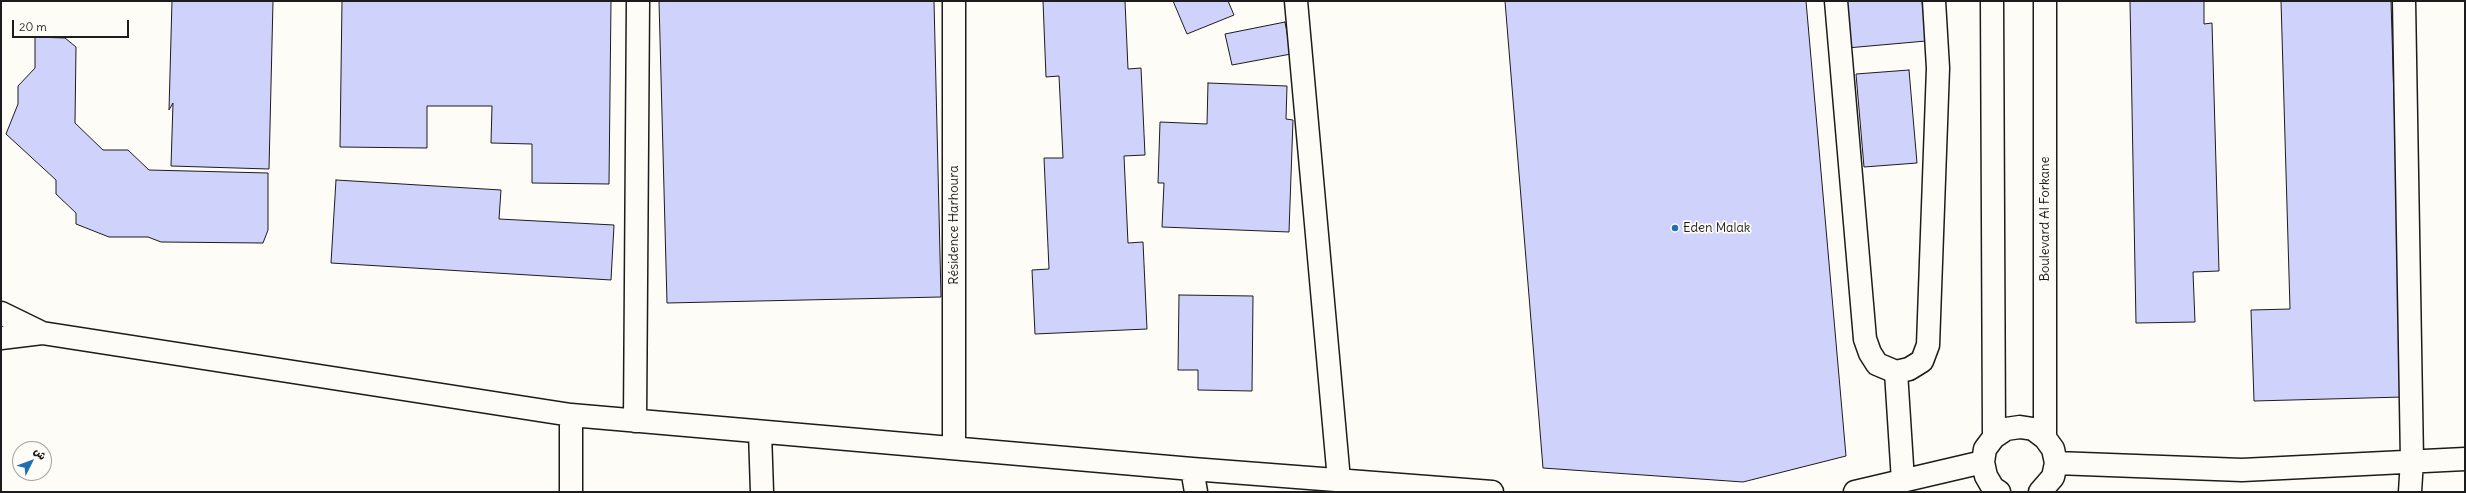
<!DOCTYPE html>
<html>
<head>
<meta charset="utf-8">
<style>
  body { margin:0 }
  #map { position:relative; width:2466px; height:493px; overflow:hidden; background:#fdfcf7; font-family:Delius,"Playpen Sans Arabic",sans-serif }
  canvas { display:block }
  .frame { position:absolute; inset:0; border:2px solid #1c1c1c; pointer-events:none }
  .north { position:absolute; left:12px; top:441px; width:40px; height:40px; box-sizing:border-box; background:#fdfcf7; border:1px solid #a3a29f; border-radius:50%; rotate:48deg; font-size:11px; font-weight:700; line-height:16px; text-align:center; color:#1c1c1c }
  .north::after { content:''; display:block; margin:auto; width:14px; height:18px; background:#1f6fb2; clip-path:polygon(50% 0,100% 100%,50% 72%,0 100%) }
  .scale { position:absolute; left:12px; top:20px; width:117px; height:18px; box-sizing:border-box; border:2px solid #1c1c1c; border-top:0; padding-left:5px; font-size:12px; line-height:14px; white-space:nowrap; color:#1c1c1c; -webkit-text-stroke:3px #fdfcf7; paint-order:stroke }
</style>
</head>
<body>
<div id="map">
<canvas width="2466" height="493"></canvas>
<div class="frame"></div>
<div class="north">ش</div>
<div class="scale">20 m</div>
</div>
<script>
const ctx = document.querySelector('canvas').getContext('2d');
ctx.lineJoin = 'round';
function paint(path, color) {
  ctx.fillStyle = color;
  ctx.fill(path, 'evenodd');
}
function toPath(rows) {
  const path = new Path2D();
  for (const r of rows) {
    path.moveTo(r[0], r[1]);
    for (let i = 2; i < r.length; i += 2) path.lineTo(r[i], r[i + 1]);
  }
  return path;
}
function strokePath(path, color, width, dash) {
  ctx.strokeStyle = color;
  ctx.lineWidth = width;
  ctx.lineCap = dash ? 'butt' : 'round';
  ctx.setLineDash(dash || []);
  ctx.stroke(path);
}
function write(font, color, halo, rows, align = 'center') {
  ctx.font = font + ' Delius,sans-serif';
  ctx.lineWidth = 3.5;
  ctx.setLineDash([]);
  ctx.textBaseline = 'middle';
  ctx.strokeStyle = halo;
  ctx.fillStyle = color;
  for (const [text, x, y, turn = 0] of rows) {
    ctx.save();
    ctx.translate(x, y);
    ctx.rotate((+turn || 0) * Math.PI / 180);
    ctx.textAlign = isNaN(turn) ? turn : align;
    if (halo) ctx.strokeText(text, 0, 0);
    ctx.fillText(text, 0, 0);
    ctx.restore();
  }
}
const building = toPath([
  [172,1,273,1,269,169,171,166,173,103,169,110,172,1],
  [342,1,611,1,609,184,532,183,532,144,491,143,492,106,427,106,427,148,340,147,342,1],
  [659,1,934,1,941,297,667,303,659,1],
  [1043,1,1125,1,1128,69,1141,68,1145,155,1124,156,1128,243,1143,242,1147,329,1035,334,1032,270,1049,269,1044,158,1063,158,1059,76,1046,77,1043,1],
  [1173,1,1228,1,1234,15,1187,34,1173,1],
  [1505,1,1806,1,1846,456,1743,482,1543,468,1505,1],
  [1843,1,1922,1,1926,41,1847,48,1843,1],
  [2130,1,2204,1,2204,24,2212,23,2219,271,2193,272,2195,322,2136,323,2130,1],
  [2281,1,2391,1,2403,397,2254,401,2251,310,2290,309,2281,1],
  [1285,22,1291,54,1232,65,1225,34,1285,22],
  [35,37,65,38,76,47,75,123,103,150,128,150,149,170,268,173,268,230,263,243,161,242,148,237,109,237,76,224,76,213,56,194,56,180,6,134,18,104,18,86,35,68,35,37],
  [1909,70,1917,163,1864,167,1856,74,1909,70],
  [1208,83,1287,86,1286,119,1293,120,1289,232,1162,227,1164,183,1158,183,1160,122,1207,124,1208,83],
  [336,180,501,190,499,219,614,225,611,280,331,263,336,180],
  [1179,295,1253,296,1252,391,1198,390,1198,370,1178,370,1179,295]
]);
const minor = toPath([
  [954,1,954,448],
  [1296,1,1339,480],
  [1836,1,1865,339,1870,353,1877,364,1896,372,1903,481],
  [1992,1,1994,437],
  [2045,1,2045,438],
  [2404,1,2412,460,2410,492],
  [1,313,42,333],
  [1,338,42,333,571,415,1192,469,1492,492],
  [1896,372,1909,369,1922,361,1928,345,1938,68,1934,1],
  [635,421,638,1],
  [760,432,762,492],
  [2056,463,2242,470,2465,459],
  [1192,469,1196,492],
  [571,492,571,415],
  [1855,492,1983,462],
  [1999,492,1993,488,1986,476,1983,462,1985,449,1994,437,2006,429,2020,427,2033,429,2045,438,2053,449,2056,463,2053,477,2040,492]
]);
const markers = [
  [1675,228,4,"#1f6fb2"]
];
const streetNames = [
  ["Boulevard Al Forkane",2045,219,-90],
  ["Résidence Harhoura",954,225,-90]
];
const poiNames = [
  ["Eden Malak",1683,228]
];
paint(building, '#cfd2fb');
strokePath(building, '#1c1c1c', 1);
strokePath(minor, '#1c1c1c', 25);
strokePath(minor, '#fdfcf7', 22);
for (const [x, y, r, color] of markers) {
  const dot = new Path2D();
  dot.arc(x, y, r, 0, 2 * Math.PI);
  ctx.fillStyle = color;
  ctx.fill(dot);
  strokePath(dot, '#fdfcf7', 1.5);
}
write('13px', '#1c1c1c', '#fdfcf7', streetNames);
write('13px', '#1c1c1c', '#fdfcf7', poiNames, 'left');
</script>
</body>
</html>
